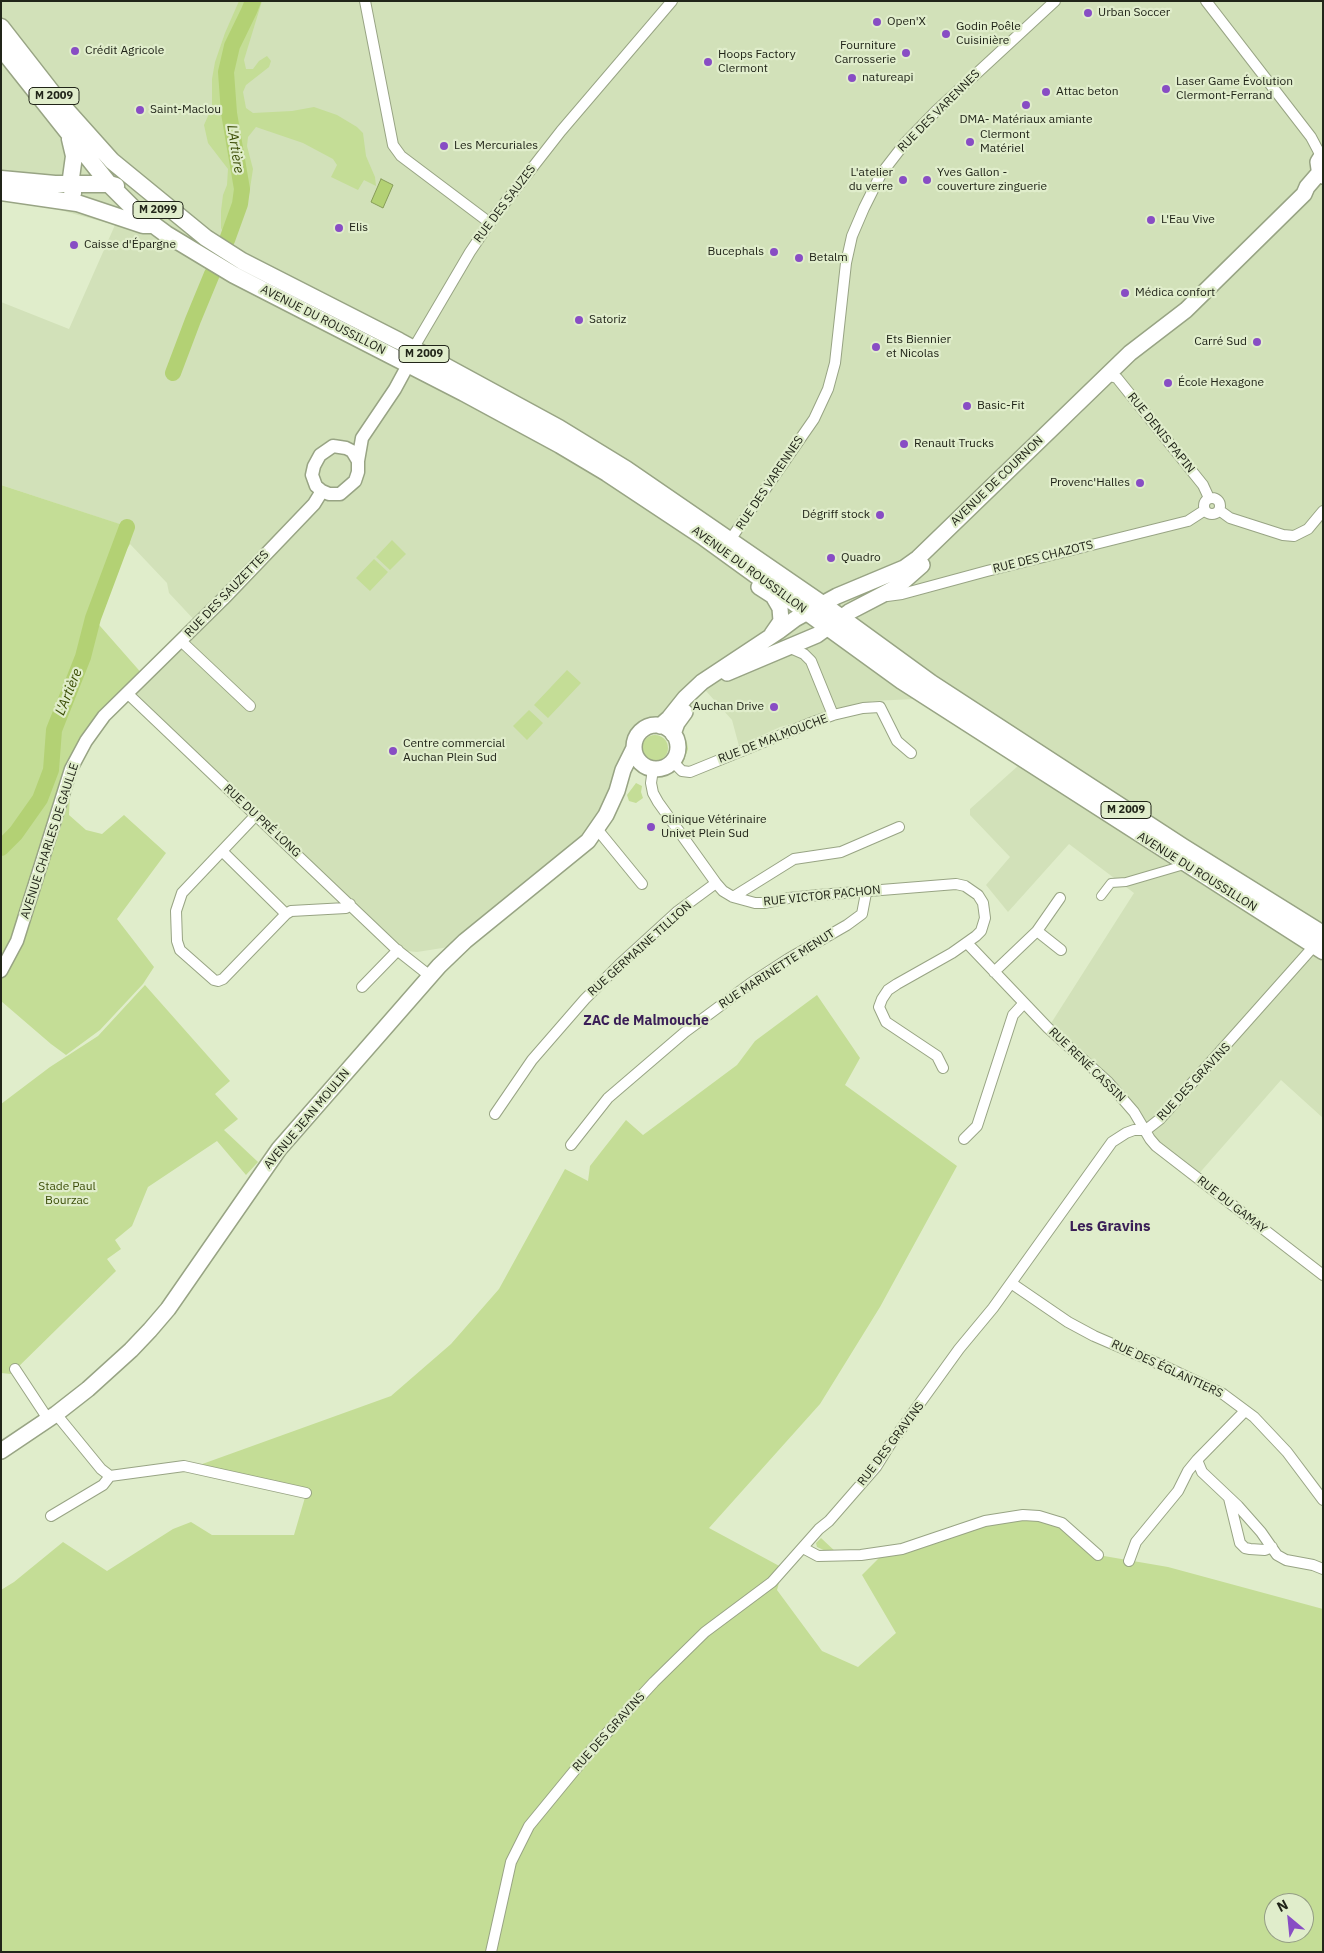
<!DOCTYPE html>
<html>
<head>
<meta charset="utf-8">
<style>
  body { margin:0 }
  #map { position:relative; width:1324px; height:1953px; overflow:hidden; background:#e0edcb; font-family:"IBM Plex Sans",sans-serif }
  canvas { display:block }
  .frame { position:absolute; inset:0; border:2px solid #212519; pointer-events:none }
  .north { position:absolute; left:1264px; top:1893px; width:50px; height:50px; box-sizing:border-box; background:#e0edcb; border:1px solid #949d84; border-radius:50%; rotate:332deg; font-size:14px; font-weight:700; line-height:20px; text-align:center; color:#212519 }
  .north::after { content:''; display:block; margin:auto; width:18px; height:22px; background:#884dc4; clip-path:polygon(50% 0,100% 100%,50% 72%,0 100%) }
</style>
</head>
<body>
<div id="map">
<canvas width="1324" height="1953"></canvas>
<div class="frame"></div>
<div class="north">N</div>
</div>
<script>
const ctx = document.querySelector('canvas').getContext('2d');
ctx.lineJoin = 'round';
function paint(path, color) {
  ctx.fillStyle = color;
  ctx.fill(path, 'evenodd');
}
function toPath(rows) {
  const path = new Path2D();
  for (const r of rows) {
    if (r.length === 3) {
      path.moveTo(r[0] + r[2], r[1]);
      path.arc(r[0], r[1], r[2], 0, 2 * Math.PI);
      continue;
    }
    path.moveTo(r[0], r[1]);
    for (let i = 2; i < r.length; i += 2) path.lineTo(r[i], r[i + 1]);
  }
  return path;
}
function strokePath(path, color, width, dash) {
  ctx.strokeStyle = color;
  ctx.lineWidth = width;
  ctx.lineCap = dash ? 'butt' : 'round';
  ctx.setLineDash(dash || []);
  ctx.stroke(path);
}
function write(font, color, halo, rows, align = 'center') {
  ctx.font = font + ' "IBM Plex Sans",sans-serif';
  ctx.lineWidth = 4.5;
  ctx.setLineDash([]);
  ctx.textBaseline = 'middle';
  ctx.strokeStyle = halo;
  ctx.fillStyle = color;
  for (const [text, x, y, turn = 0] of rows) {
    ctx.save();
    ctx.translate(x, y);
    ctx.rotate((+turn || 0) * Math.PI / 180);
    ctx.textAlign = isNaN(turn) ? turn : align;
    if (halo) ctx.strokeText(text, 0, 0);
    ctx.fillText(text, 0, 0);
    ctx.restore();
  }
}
const built = toPath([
  [1,1,1323,1,1323,1118,1281,1080,1196,1177,1156,1146,1134,1112,1048,1028,1134,893,1069,844,1008,912,986,885,1010,857,970,815,970,809,1029,756,948,704,914,699,873,701,780,727,739,746,732,720,706,691,685,698,656,726,645,729,637,736,597,829,455,946,417,952,397,950,127,693,198,624,169,593,167,583,130,544,131,528,1,485,1,302,69,329,115,225,1,194],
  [1182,315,1076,418,1016,471,1015,470]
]);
const green = toPath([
  [239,1,262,1,244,60,246,69,253,69,259,61,267,56,271,61,269,67,246,85,243,92,246,108,253,113,292,111,314,107,337,115,357,127,363,133,366,156,375,177,376,186,364,180,358,190,331,177,337,165,333,159,303,143,256,127,248,137,247,146,253,169,249,195,232,240,227,240,221,228,221,211,223,195,227,185,228,169,208,143,204,125,212,107,212,79,215,62,225,33],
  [1,485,132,528,130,544,107,581,93,618,144,676,127,693,71,769,69,815,86,830,102,834,124,815,166,853,117,919,154,967,143,984,100,1030,66,1055,51,1044,1,1001],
  [392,540,406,554,390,570,376,557],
  [374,559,388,572,370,591,356,578],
  [567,670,581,683,548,718,534,705],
  [529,710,543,723,527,740,513,726],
  [679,730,687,743,688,749,682,766,680,762,682,745],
  [655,748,13],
  [636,783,642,786,641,792,643,798,636,803,629,801,627,795],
  [145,985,230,1081,215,1094,238,1119,224,1130,258,1162,246,1175,217,1141,148,1187,132,1226,115,1240,121,1249,107,1259,116,1271,11,1374,1,1373,1,1104,50,1067,98,1036],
  [817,995,860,1058,845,1085,957,1166,880,1307,820,1404,709,1528,783,1568,777,1590,822,1651,858,1667,896,1633,862,1575,879,1558,1005,1517,1062,1523,1098,1555,1168,1567,1323,1609,1323,1952,1,1952,1,1590,14,1582,63,1542,107,1571,173,1529,191,1522,212,1535,294,1535,306,1494,194,1467,391,1396,451,1344,499,1289,565,1169,588,1181,590,1166,626,1120,643,1135,737,1065,755,1041],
  [1274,1903,1304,1903,1304,1933,1274,1933],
  [821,1538,837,1553,828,1552,817,1547,816,1543]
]);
const water = toPath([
  [381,179,393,185,383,208,371,202,381,179]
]);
const river = toPath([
  [227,240,240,204,242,189,229,113,226,72,232,46,249,11,253,1],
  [173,373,193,320,212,274],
  [1,848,16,833,40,799,51,770,54,730,83,657,93,618,127,527]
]);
const pedestrian = toPath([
  [1101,896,1111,883,1126,882,1184,865]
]);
const minor = toPath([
  [365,1,393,145,401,156,490,223],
  [1206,1,1311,137,1321,156],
  [413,349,470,252,493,218,561,131,672,1],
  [1106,375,1117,378,1203,485,1209,498],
  [1212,506,8],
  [1219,510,1230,518,1283,535,1294,536,1308,529,1323,511],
  [730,540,814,419,828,389,835,363,846,263,852,236,864,208,881,174,905,143,936,111,1055,1],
  [887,596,902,594,987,571,1188,521,1205,510],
  [181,641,250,706],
  [788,647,804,654,811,661,833,715],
  [127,693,397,950,430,976],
  [672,761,682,771,690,772,808,724,833,715,863,708,880,707,897,741,911,753],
  [653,769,651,783,653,793,658,802,716,883,723,891,733,897,755,903,765,903,789,898,819,895,956,884,965,886,978,895,983,903,985,918,981,931,976,936,952,953,897,984,888,990,882,999,879,1007,886,1022,937,1056,943,1068],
  [256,815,182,893,176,911,177,941,180,950,214,980,218,981,223,979,286,914,291,911,346,908,350,904],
  [597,829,642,884],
  [222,851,286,914],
  [733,897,794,859,841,852,899,827],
  [1037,931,1061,950],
  [967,943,1048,1028,1108,1082,1134,1112,1150,1139,1156,1146,1323,1275],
  [994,972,1037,931,1060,898],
  [362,987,398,950],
  [495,1114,532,1060,585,999,620,964,678,911,716,883],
  [964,1139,977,1126,1013,1015,1024,1003],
  [571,1145,608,1098,685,1032,751,983,788,959,847,925,862,914,866,893],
  [1011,1283,1068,1322,1094,1336,1166,1367,1223,1394,1254,1417,1287,1452,1323,1500],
  [15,1369,48,1419],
  [1245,1411,1197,1460,1202,1472,1238,1506,1261,1532,1277,1555,1286,1560,1313,1565,1323,1569],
  [56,1414,101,1469,110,1476,184,1466,306,1493],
  [1229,1498,1240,1543,1245,1548,1250,1549,1265,1550,1272,1547],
  [51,1516,103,1485,110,1476],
  [803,1548,818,1556,861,1555,902,1549,985,1521,1023,1515,1039,1516,1062,1523,1098,1555],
  [1129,1561,1136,1542,1178,1491,1188,1471,1197,1460],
  [491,1952,511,1862,529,1826,593,1748,654,1682,705,1632,772,1582,819,1529,829,1521,876,1467,889,1446,959,1349,993,1308,1112,1142,1126,1133,1134,1130,1146,1130,1160,1119,1314,946]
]);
const tertiary = toPath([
  [333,446,346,448,352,451,358,461,358,472,355,481,340,494,329,494,322,491,316,486,312,475,314,466,320,455,333,446],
  [358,461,362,438,395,389,408,365,411,356],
  [1,971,17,941,71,769,86,741,104,716,223,599,314,504,322,491]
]);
const secondary = toPath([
  [1323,154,1318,162,1319,169,1323,176],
  [759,587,773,596,780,608,781,621,772,634],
  [727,673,817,635,849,612,897,587,922,565],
  [656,747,22],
  [660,726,669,718,685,698,702,682,779,631,795,619,837,596,904,568,918,558,1130,353,1186,310,1304,194,1307,187,1320,172],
  [673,734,677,723,685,712],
  [1,1451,56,1414,88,1389,131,1350,150,1330,168,1309,279,1149,439,966,465,941,588,841,606,815,617,791,623,770,634,748]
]);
const primary = toPath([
  [1,27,61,104,112,161,206,238,242,261,399,341,559,428,626,469,821,603,931,683,1183,847,1323,934],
  [1,48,109,184,139,214,166,234,234,275,464,393,560,445,607,473,702,536,902,681,1323,951],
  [70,139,74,156,70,185,73,193],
  [1,179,55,184,109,184,116,186],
  [1,192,77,203,143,225,152,225]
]);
const markers = [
  [1088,13,5,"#884dc4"],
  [877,22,5,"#884dc4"],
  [946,34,5,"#884dc4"],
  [75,51,5,"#884dc4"],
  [906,53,5,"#884dc4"],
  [708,62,5,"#884dc4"],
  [852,78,5,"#884dc4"],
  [1166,89,5,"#884dc4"],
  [1046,92,5,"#884dc4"],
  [1026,105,5,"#884dc4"],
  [140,110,5,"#884dc4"],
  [970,142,5,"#884dc4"],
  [444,146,5,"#884dc4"],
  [903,180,5,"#884dc4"],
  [927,180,5,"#884dc4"],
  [1151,220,5,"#884dc4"],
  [339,228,5,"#884dc4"],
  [74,245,5,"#884dc4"],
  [774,252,5,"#884dc4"],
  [799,258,5,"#884dc4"],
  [1125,293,5,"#884dc4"],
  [579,320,5,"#884dc4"],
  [1257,342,5,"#884dc4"],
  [876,347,5,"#884dc4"],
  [1168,383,5,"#884dc4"],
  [967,406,5,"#884dc4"],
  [904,444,5,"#884dc4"],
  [1140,483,5,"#884dc4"],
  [880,515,5,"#884dc4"],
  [831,558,5,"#884dc4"],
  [774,707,5,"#884dc4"],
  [393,751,5,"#884dc4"],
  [651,827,5,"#884dc4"]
];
const shields = [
  [54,96,50],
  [158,210,50],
  [424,354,50],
  [1126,810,50]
];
const shieldNames = [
  ["M 2009",54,96],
  ["M 2099",158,210],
  ["M 2009",424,354],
  ["M 2009",1126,810]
];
const poiNames = [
  ["Urban Soccer",1098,13],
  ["Open'X",887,22],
  ["Godin Poêle",956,27],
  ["Cuisinière",956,41],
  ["Fourniture",896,46,"right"],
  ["Carrosserie",896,60,"right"],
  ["Crédit Agricole",85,51],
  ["Hoops Factory",718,55],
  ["Clermont",718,69],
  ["natureapi",862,78],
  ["Laser Game Évolution",1176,82],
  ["Clermont-Ferrand",1176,96],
  ["Attac beton",1056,92],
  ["Saint-Maclou",150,110],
  ["DMA- Matériaux amiante",1026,120,"center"],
  ["Clermont",980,135],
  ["Matériel",980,149],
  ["Les Mercuriales",454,146],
  ["L'atelier",893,173,"right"],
  ["du verre",893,187,"right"],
  ["Yves Gallon -",937,173],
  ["couverture zinguerie",937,187],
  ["L'Eau Vive",1161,220],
  ["Elis",349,228],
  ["Caisse d'Épargne",84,245],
  ["Bucephals",764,252,"right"],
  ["Betalm",809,258],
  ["Médica confort",1135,293],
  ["Satoriz",589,320],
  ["Ets Biennier",886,340],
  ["et Nicolas",886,354],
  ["Carré Sud",1247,342,"right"],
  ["École Hexagone",1178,383],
  ["Basic-Fit",977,406],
  ["Renault Trucks",914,444],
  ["Provenc'Halles",1130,483,"right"],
  ["Dégriff stock",870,515,"right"],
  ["Quadro",841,558],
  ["Auchan Drive",764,707,"right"],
  ["Centre commercial",403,744],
  ["Auchan Plein Sud",403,758],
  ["Clinique Vétérinaire",661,820],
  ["Univet Plein Sud",661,834]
];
const streetNames = [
  ["RUE DES VARENNES",939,111,-45],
  ["RUE DES SAUZES",505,204,-53],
  ["AVENUE DU ROUSSILLON",323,320,27],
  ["RUE DENIS PAPIN",1161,433,51],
  ["AVENUE DE COURNON",997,481,-44],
  ["RUE DES VARENNES",770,483,-56],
  ["RUE DES CHAZOTS",1043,557,-14],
  ["AVENUE DU ROUSSILLON",749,570,36],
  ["RUE DES SAUZETTES",227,594,-46],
  ["RUE DE MALMOUCHE",773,739,-21],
  ["RUE DU PRÉ LONG",262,821,43],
  ["AVENUE CHARLES DE GAULLE",50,841,-72],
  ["AVENUE DU ROUSSILLON",1197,872,32],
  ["RUE VICTOR PACHON",822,896,-6],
  ["RUE GERMAINE TILLION",640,949,-42],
  ["RUE MARINETTE MENUT",777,969,-33],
  ["RUE RENÉ CASSIN",1087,1065,44],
  ["RUE DES GRAVINS",1194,1082,-47],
  ["AVENUE JEAN MOULIN",307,1119,-50],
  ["RUE DU GAMAY",1232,1205,38],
  ["RUE DES ÉGLANTIERS",1167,1369,25],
  ["RUE DES GRAVINS",891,1444,-53],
  ["RUE DES GRAVINS",609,1732,-48]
];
const parkNames = [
  ["Stade Paul",67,1187],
  ["Bourzac",67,1201]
];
const waterNames = [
  ["L'Artière",235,149,81],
  ["L'Artière",69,692,-68]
];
const neighbourhoodNames = [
  ["ZAC de Malmouche",646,1021]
];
const quarterNames = [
  ["Les Gravins",1110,1227]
];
paint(built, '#d2e1b9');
paint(green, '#c4dd96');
paint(water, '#b3d174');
strokePath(water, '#879d59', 1);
strokePath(river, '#b3d174', 16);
strokePath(pedestrian, '#98a484', 10);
strokePath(minor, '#98a484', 12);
strokePath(tertiary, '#98a484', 15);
strokePath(secondary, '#98a484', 18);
strokePath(primary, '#98a484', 19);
strokePath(pedestrian, '#fff', 8);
strokePath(minor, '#fff', 10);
strokePath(tertiary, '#fff', 12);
strokePath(secondary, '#fff', 15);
strokePath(primary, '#fff', 16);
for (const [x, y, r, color] of markers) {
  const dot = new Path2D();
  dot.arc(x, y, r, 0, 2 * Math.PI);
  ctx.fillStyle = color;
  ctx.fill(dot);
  strokePath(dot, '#e0edcb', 2);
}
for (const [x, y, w] of shields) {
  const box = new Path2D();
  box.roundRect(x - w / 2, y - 8.5, w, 17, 4);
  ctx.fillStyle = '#e0edcb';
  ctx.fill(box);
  strokePath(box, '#212519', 1);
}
write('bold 11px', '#212519', null, shieldNames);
write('12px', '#212519', '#e0edcb', poiNames, 'left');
write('12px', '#212519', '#e0edcb', streetNames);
write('12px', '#3d4f09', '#e0edcb', parkNames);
write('italic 14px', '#3a4c04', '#e0edcb', waterNames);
write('bold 14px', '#3a1e57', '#e0edcb', neighbourhoodNames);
write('bold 15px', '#3a1e57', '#e0edcb', quarterNames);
</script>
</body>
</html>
